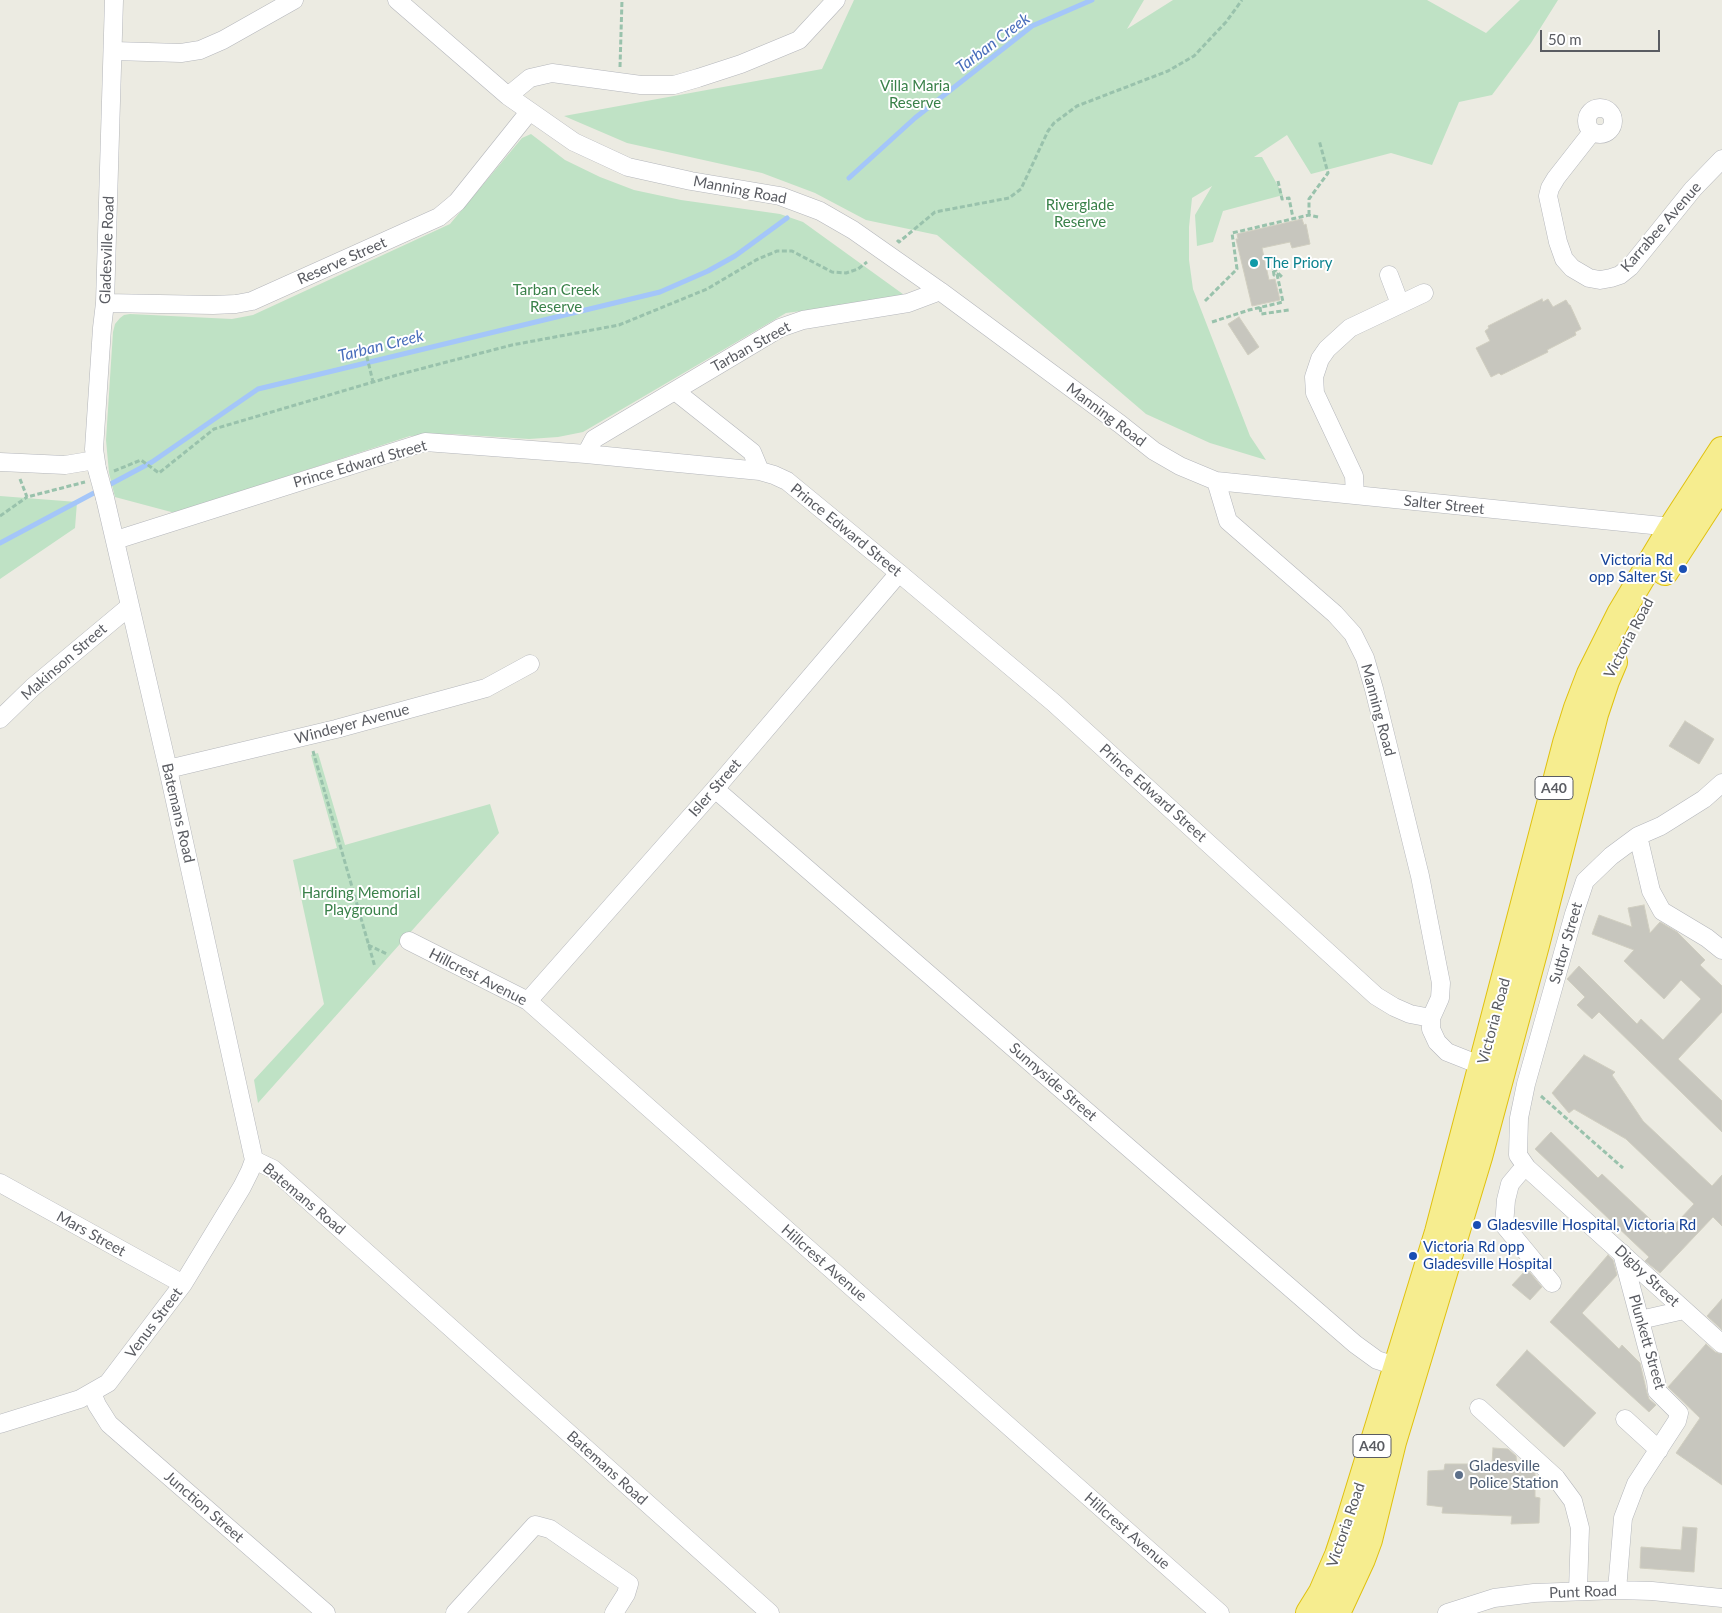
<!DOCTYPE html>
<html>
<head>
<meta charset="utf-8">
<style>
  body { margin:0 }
  #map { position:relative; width:1722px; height:1613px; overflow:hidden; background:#ecebe2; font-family:Lato,sans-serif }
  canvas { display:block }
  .scale { position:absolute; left:1540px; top:30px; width:120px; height:22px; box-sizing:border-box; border:2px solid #5a5c62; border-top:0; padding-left:6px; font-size:15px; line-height:18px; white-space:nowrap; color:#5a5c62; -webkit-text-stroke:4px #fff; paint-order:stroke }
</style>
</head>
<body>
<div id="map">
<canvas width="1722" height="1613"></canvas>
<div class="scale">50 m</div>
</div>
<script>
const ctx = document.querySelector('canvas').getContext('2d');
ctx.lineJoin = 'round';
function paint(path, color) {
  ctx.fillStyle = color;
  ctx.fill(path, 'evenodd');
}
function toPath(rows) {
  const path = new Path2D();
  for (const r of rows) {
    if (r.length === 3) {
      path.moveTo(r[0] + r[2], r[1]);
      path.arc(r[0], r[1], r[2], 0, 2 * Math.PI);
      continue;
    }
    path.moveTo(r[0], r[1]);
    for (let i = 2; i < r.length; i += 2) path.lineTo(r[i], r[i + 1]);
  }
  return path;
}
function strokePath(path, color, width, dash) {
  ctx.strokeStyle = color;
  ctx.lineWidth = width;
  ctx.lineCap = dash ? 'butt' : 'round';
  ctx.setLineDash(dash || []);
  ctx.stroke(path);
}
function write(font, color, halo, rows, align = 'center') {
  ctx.font = font + ' Lato,sans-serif';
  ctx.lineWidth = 4;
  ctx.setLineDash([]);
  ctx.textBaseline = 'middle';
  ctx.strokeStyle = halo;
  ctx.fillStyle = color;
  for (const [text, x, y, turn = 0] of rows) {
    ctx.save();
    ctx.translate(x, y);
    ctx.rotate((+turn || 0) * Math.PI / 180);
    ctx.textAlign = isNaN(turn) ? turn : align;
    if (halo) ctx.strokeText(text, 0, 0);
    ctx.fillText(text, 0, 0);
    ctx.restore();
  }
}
const green = toPath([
  [854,0,1144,0,1127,29,1173,0,1427,0,1486,33,1520,0,1558,0,1531,43,1492,95,1459,102,1432,165,1391,153,1311,174,1287,135,1254,157,1262,157,1283,195,1223,211,1213,242,1197,246,1195,215,1212,186,1192,198,1189,227,1189,260,1193,289,1250,436,1266,460,1210,443,1146,414,937,235,866,220,815,193,762,173,627,143,564,116,822,69],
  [531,134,565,160,600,177,634,190,681,200,780,214,803,222,907,297,786,313,583,432,558,437,529,439,451,434,410,436,175,513,115,497,109,473,106,440,113,332,115,324,120,318,124,315,130,314,232,319,253,315,450,224,522,138],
  [0,496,77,502,75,528,0,579],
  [318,753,345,845,490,804,499,833,258,1103,254,1080,324,1004,293,860,337,848,311,755]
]);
const stream = toPath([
  [849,178,915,118,1032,26,1092,0],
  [0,543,152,462,258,389,660,292,708,271,735,256,787,218]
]);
const building = toPath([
  [1302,219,1304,225,1306,224,1310,244,1292,248,1290,242,1262,248,1269,280,1275,279,1280,300,1252,306,1236,239,1238,239,1237,234,1302,219],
  [1542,299,1543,302,1548,299,1553,307,1566,300,1569,305,1570,305,1581,329,1575,332,1576,335,1547,350,1548,352,1501,375,1499,373,1491,377,1476,348,1490,341,1485,331,1489,328,1488,326,1542,299],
  [1239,317,1259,347,1248,355,1228,324,1239,317],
  [1685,721,1714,739,1699,764,1669,746,1685,721],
  [1644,905,1650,933,1660,922,1677,932,1705,960,1700,965,1722,986,1722,1012,1678,1059,1722,1101,1722,1132,1599,1012,1592,1019,1577,1005,1585,997,1567,979,1579,966,1637,1024,1641,1019,1663,1040,1701,999,1681,980,1664,999,1624,961,1634,950,1592,934,1599,915,1632,927,1628,908,1644,905],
  [1584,1055,1615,1072,1612,1075,1643,1121,1712,1186,1722,1175,1722,1226,1713,1217,1660,1273,1645,1261,1649,1257,1535,1149,1551,1132,1598,1178,1602,1174,1666,1234,1694,1204,1626,1139,1574,1109,1569,1113,1552,1093,1584,1055],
  [1608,1255,1613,1260,1617,1275,1582,1313,1619,1349,1622,1345,1640,1363,1647,1393,1649,1399,1656,1405,1649,1412,1550,1322,1608,1255],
  [1527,1269,1542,1287,1530,1300,1512,1285,1527,1269],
  [1722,1299,1722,1330,1707,1316,1722,1299],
  [1706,1344,1715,1352,1722,1354,1722,1485,1676,1453,1700,1418,1668,1387,1706,1344],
  [1527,1350,1596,1413,1564,1447,1496,1385,1527,1350],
  [1493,1448,1508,1449,1516,1456,1517,1466,1527,1466,1535,1473,1535,1497,1540,1498,1539,1523,1511,1524,1512,1516,1442,1513,1443,1507,1427,1505,1428,1471,1444,1470,1445,1464,1492,1464,1493,1448],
  [1683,1527,1697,1528,1694,1572,1640,1568,1641,1547,1681,1550,1683,1527]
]);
const path = toPath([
  [620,67,622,0],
  [1278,181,1282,199,1289,198,1293,218],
  [1309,215,1309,199,1328,173,1319,140],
  [897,240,899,242,935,212,1009,198,1021,189,1048,131,1054,123,1077,106,1168,71,1194,56,1226,22,1242,0],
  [1273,268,1283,278],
  [1205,301,1237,269,1232,233,1309,215,1318,217],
  [1260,307,1261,314,1289,310],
  [1212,322,1249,310,1283,302,1277,274,1274,275,1273,268],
  [365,349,373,382],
  [114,471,141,460,159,473,214,429,397,375,512,345,619,325,707,289,756,260,777,251,792,251,832,272,846,273,858,269,867,262],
  [20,479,27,497,85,482],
  [0,516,27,497],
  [313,751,375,967],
  [368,945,387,954],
  [1541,1096,1623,1168]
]);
const minor = toPath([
  [397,0,508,96,574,142,628,167,691,181,780,196,820,211,853,230,940,291,1120,424,1154,451,1180,466,1216,481,1672,527],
  [114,51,181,53,200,50,223,40,294,0],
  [508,96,530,78,552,73,641,85,674,85,698,78,741,64,799,40,836,0],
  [1600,121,13],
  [1592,132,1556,178,1550,188,1548,196,1558,242,1564,259,1572,268,1589,278,1600,280,1611,278,1620,275,1630,267,1693,189,1722,159],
  [1389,275,1400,304],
  [105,303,213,305,236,304,252,301,439,217,457,202,529,112],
  [675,391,752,452,760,471],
  [586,454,594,439,780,328,803,320,908,303,940,291],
  [0,462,65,465,95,460],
  [97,469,94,449,102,328,105,303,114,0],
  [1216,481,1228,521,1335,614,1353,634,1365,658,1374,689,1420,876,1438,968,1441,983,1440,998,1431,1018,1431,1029,1437,1042,1447,1052,1490,1069],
  [1355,495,1354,476,1315,393,1314,377,1320,359,1327,349,1350,328,1424,293],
  [116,540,425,442,586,454,760,471,774,475,787,481,899,573,1054,703,1376,996,1394,1007,1410,1014,1431,1018],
  [0,719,33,687,130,606],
  [168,769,336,729,486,688,530,664],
  [1722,783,1704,799,1661,826,1638,836,1611,856,1585,881,1574,914,1526,1084,1519,1118,1518,1155,1527,1168,1722,1344],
  [715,789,1355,1344,1377,1360,1396,1366],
  [1638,836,1651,891,1662,911,1707,938,1722,950],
  [409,941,528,1001,1220,1613],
  [528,1001,715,789,899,573],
  [254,1160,273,1169,770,1613],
  [1527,1168,1520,1172,1510,1184,1506,1200,1504,1225,1552,1283],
  [0,1183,183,1284],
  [1640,1320,1684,1310],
  [92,1393,97,1405,109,1424,326,1613],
  [1479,1408,1556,1478,1573,1501,1580,1528,1578,1591],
  [1625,1419,1659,1450],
  [0,1424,80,1399,108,1383,183,1284,242,1187,250,1171,254,1160,168,769,105,498],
  [1617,1590,1623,1518,1636,1484,1677,1421,1679,1413,1657,1391,1656,1381,1622,1253],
  [455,1613,535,1525,550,1529,629,1584,626,1594,614,1613],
  [1447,1613,1494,1598,1534,1593,1617,1590,1652,1591,1722,1598]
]);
const highway = toPath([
  [1665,572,1722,484],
  [1309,1613,1322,1592,1338,1555,1348,1525,1438,1232,1566,743,1577,708,1590,674,1620,614,1672,527,1722,450],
  [1337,1613,1362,1559,1369,1540,1393,1442,1479,1157,1536,945,1595,714,1606,681,1614,662]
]);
const minorBridge = toPath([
  [97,469,105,498]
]);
const markers = [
  [1254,263,5,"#0f9aa8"],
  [1683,569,5,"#1a4fb4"],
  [1477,1225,5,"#1a4fb4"],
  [1413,1256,5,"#1a4fb4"],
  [1459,1475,5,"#5c6f8a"]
];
const shields = [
  [1554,788,38],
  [1372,1446,38]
];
const shieldNames = [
  ["A40",1554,788],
  ["A40",1372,1446]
];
const parkNames = [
  ["Villa Maria",915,86],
  ["Reserve",915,103],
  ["Riverglade",1080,205],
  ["Reserve",1080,222],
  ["Tarban Creek",556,290],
  ["Reserve",556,307],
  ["Harding Memorial",361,893],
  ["Playground",361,910]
];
const streetNames = [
  ["Manning Road",740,190,11],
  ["Karrabee Avenue",1661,227,-49],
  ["Gladesville Road",107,250,-88],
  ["Reserve Street",342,261,-24],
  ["Tarban Street",751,347,-29],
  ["Manning Road",1106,415,37],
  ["Prince Edward Street",360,464,-16],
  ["Salter Street",1444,505,6],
  ["Prince Edward Street",846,530,39],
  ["Victoria Road",1629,638,-62],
  ["Makinson Street",64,662,-41],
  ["Manning Road",1378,710,75],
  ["Windeyer Avenue",352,724,-15],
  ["Isler Street",715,788,-49],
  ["Prince Edward Street",1153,793,42],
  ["Batemans Road",178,813,77],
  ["Suttor Street",1566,943,-74],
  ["Hillcrest Avenue",478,977,27],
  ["Victoria Road",1494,1021,-75],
  ["Sunnyside Street",1053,1082,41],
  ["Batemans Road",304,1199,40],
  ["Mars Street",91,1234,29],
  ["Hillcrest Avenue",824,1263,41],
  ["Digby Street",1647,1276,43],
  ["Venus Street",154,1323,-53],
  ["Plunkett Street",1647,1342,74],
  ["Batemans Road",607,1468,42],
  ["Junction Street",204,1507,41],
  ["Victoria Road",1346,1525,-71],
  ["Hillcrest Avenue",1127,1531,41],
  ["Punt Road",1583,1592,-2]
];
const cultureNames = [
  ["The Priory",1264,263]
];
const transitNames = [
  ["Victoria Rd",1673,560,"right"],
  ["opp Salter St",1673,577,"right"],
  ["Gladesville Hospital, Victoria Rd",1487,1225],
  ["Victoria Rd opp",1423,1247],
  ["Gladesville Hospital",1423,1264]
];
const serviceNames = [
  ["Gladesville",1469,1466],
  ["Police Station",1469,1483]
];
const waterNames = [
  ["Tarban Creek",993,43,-37],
  ["Tarban Creek",381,346,-14]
];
paint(green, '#bfe2c5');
strokePath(stream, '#a4c6f9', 5);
paint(building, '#c7c6be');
strokePath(building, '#d0cec0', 1);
strokePath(minor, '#b4b6bb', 19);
strokePath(highway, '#e0c10e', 28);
strokePath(path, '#99c2ac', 3, [5, 2.5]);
strokePath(minor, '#fff', 18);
strokePath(highway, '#f6ed8f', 26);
strokePath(minorBridge, '#b4b6bb', 19, []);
strokePath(minorBridge, '#fff', 18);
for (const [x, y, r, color] of markers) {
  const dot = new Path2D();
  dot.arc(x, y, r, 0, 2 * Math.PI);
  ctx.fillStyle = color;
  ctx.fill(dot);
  strokePath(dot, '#fff', 2);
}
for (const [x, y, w] of shields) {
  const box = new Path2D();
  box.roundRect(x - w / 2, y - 11.5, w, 23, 4);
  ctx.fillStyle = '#fff';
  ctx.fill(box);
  strokePath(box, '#5a5c62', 1);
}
write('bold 14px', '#5a5c62', null, shieldNames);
write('15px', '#398149', '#fff', parkNames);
write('15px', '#5a5c62', '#fff', streetNames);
write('15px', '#0d838f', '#fff', cultureNames, 'left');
write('15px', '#164399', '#fff', transitNames, 'left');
write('15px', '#4e5e75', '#fff', serviceNames, 'left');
write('italic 16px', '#496ebb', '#fff', waterNames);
</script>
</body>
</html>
